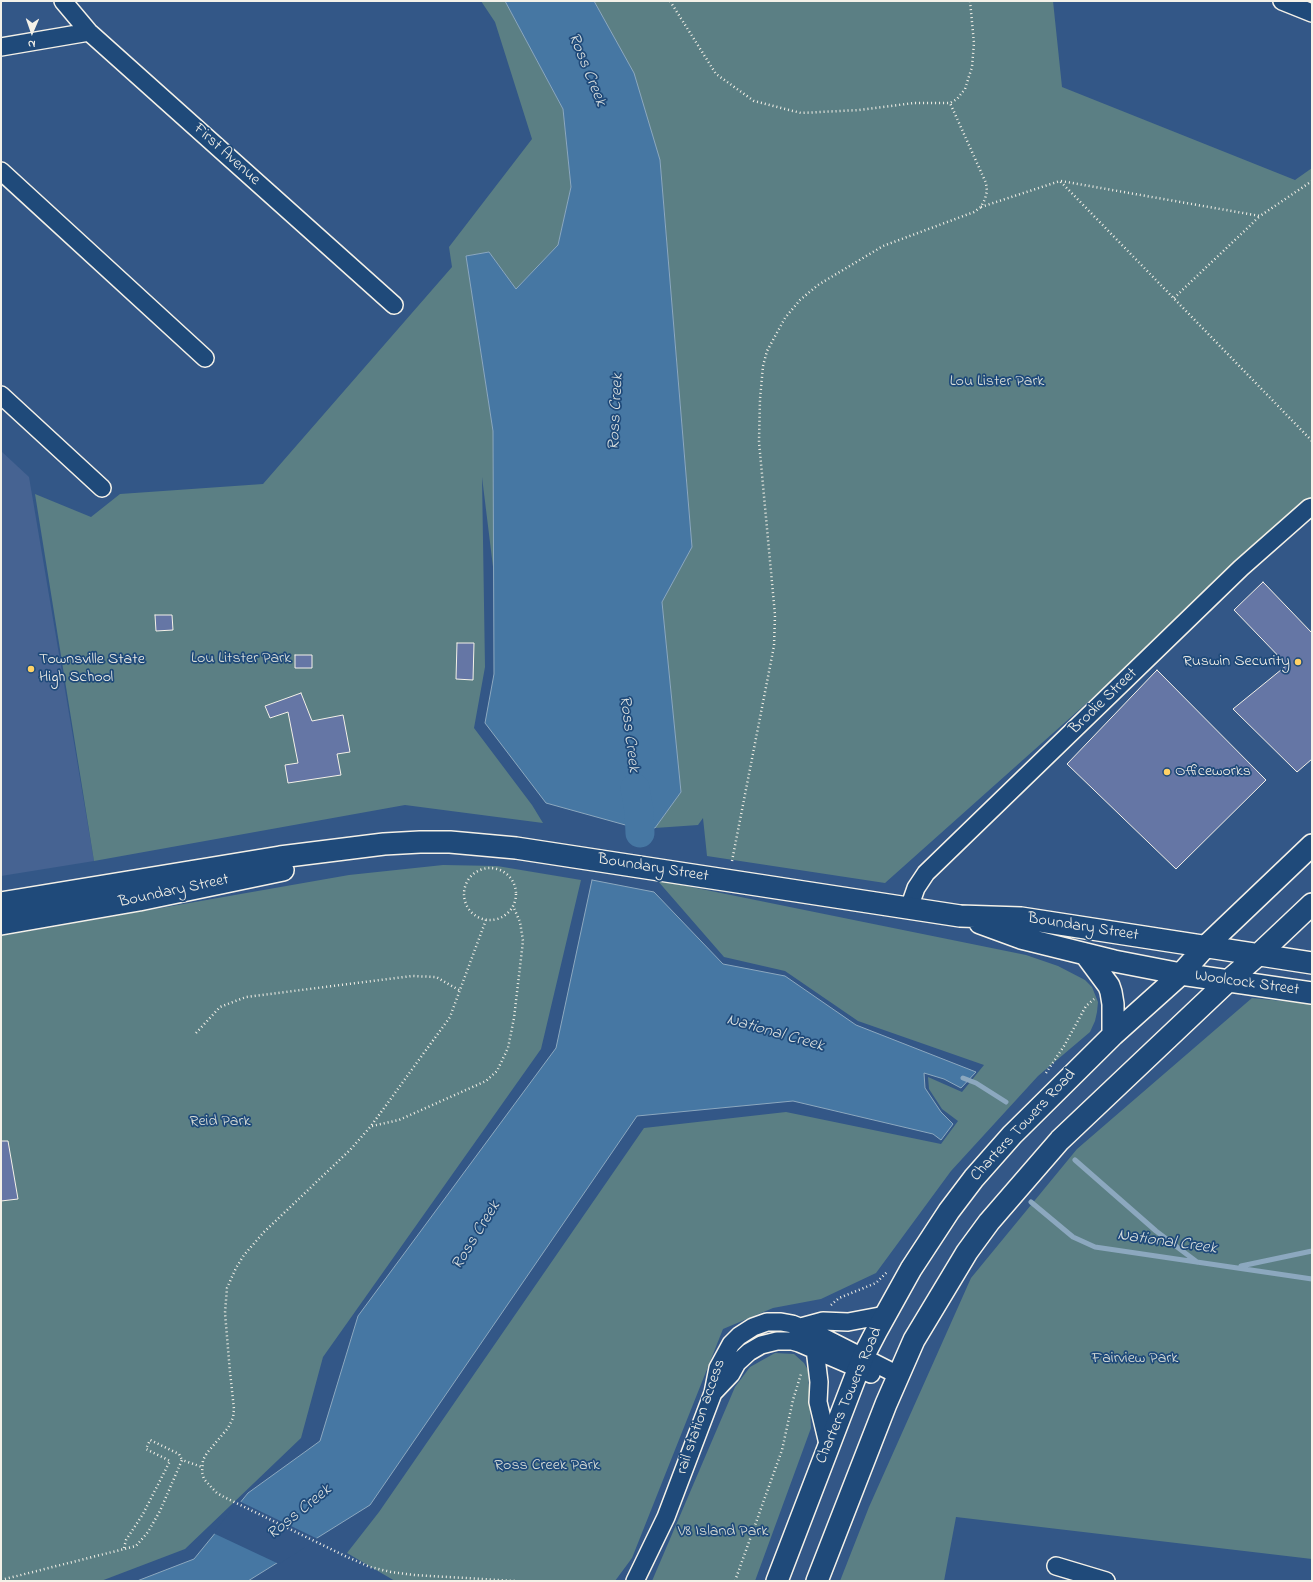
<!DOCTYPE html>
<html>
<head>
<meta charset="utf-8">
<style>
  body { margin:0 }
  #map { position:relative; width:1313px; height:1582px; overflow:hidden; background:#335787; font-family:"Indie Flower",sans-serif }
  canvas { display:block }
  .frame { position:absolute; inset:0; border:2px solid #f4f1e8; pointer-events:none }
  .north { position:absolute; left:12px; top:12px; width:40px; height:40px; -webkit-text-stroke:3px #1f4a7a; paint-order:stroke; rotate:182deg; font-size:11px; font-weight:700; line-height:16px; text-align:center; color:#f4f1e8 }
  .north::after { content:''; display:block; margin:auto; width:14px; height:18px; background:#f4f1e8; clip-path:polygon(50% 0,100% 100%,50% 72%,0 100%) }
</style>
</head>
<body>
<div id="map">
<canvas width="1313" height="1582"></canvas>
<div class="frame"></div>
<div class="north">N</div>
</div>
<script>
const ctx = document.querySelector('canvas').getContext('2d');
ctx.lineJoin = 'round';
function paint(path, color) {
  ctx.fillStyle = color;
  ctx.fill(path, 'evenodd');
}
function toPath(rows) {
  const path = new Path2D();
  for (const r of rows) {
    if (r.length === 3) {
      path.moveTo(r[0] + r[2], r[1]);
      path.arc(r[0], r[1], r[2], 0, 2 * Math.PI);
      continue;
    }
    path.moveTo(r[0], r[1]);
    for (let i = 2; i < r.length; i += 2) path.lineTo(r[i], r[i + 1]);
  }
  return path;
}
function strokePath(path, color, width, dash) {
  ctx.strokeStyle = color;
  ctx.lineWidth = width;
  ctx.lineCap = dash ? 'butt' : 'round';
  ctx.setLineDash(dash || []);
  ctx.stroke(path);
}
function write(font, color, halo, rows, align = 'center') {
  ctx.font = font + ' "Indie Flower",sans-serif';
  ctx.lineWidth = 3.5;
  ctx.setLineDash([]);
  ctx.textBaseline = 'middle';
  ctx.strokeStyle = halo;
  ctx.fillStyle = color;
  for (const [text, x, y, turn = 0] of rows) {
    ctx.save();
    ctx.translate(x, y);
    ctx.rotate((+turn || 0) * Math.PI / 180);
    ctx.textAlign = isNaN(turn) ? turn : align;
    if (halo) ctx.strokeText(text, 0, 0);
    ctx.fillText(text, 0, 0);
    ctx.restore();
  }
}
const built = toPath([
  [1,451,29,477,94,861,1,876]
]);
const green = toPath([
  [481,1,505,1,563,109,571,187,558,245,516,289,489,252,466,256,493,431,494,575,482,477,485,667,474,728,532,805,543,823,405,805,94,861,35,494,91,517,120,494,263,484,452,267,449,247,532,139,495,22],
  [594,1,1053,1,1062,87,1295,180,1312,168,1312,502,885,883,707,856,703,818,698,825,655,828,681,792,662,602,692,547,660,160],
  [443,865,497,866,581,880,541,1049,323,1357,301,1438,185,1549,101,1581,1,1581,1,936,349,875],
  [657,880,1026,955,1058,966,1085,980,1092,987,1098,1002,1097,1012,1095,1021,1090,1032,1038,1076,951,1171,876,1273,821,1299,773,1308,723,1329,632,1558,615,1581,395,1581,347,1553,379,1512,644,1128,786,1112,941,1144,958,1121,942,1109,929,1089,928,1077,962,1092,984,1065,858,1021,785,971,724,957],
  [1252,998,1312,1004,1312,1559,956,1517,944,1581,840,1581,869,1507,971,1278,1077,1149],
  [775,1353,794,1354,804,1363,808,1370,811,1428,755,1581,652,1581,735,1387,750,1367]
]);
const water = toPath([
  [505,1,594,1,634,73,660,160,692,547,662,602,681,792,655,828,629,826,546,803,485,723,494,674,493,431,466,256,489,252,516,289,558,245,571,187,563,109,505,1],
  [592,880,654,892,723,964,785,976,856,1025,976,1072,961,1088,944,1079,924,1073,925,1088,941,1112,953,1124,941,1140,933,1134,793,1101,637,1116,370,1505,248,1581,137,1581,194,1559,248,1493,320,1441,358,1316,556,1048,592,880]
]);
const pier = toPath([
  [239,1501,318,1539,279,1564,213,1533]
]);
const stream = toPath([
  [963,1078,976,1083,1006,1102],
  [1075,1160,1156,1231,1197,1262],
  [1031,1202,1073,1237,1095,1247,1312,1279],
  [1241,1266,1312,1251]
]);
const river = toPath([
  [635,788,639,811,640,833]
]);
const building = toPath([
  [1263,582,1312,633,1312,759,1297,772,1233,709,1287,665,1234,610,1263,582],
  [155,615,172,615,173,630,156,631,155,615],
  [457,643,474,643,473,680,456,679,457,643],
  [295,655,312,655,312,668,295,668,295,655],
  [1157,670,1266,780,1176,869,1067,764,1157,670],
  [301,693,312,721,343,715,350,752,337,754,341,775,288,783,285,765,298,763,288,712,270,718,265,706,301,693],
  [1,1141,8,1141,18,1199,1,1201,1,1141]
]);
const path = toPath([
  [670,1,716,74,754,101,801,113,859,110,914,103,950,103,957,99,965,89,972,67,974,43,970,1],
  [1061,181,1260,216,1312,181],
  [981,207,1060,181,1312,441],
  [1174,298,1260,216],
  [732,861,774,646,775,615,759,442,760,399,763,366,767,351,785,318,800,300,818,285,883,246,974,212,981,207,985,199,987,191,986,183,950,103],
  [490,894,26],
  [486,920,450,1017,371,1126,350,1150,264,1232,244,1255,236,1268,227,1288,225,1313,230,1372,234,1409,233,1418,228,1428,207,1453,203,1460,202,1472,204,1479,212,1488,217,1493,224,1497,345,1556,370,1567,391,1572,414,1575,516,1581],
  [196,1033,220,1007,246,997,412,976,436,977,459,990],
  [1046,1073,1064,1046,1086,1006,1094,999],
  [372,1126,399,1120,486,1081,497,1071,508,1048,514,1018,523,941,520,922,513,906],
  [831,1305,839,1298,876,1283,887,1272],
  [124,1548,126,1540,143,1514,170,1461,146,1449,150,1440,179,1454,182,1460],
  [1,1580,136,1546,148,1532,160,1511,182,1460,202,1467],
  [735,1581,782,1450,793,1400,801,1374]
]);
const minor = toPath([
  [63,1,89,32,394,305],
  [1282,1,1312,13],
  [1,47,89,32],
  [1,171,205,358],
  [1,395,102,488],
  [909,908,916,888,926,873,1241,568,1309,508,1312,507],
  [801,1327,823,1321,848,1322,885,1315],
  [815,1349,819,1382,818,1402,829,1448],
  [713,1393,731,1374,737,1363,749,1352,761,1345,777,1341,792,1341,799,1343,871,1374],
  [1056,1566,1106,1581],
  [635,1581,666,1517,713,1393,718,1368,731,1344,739,1336,753,1327,767,1322,781,1322,792,1324,817,1334,898,1375]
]);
const major = toPath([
  [1,903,280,857,384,844,420,842,450,842,516,848,960,916,1021,918,1312,963],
  [980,923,1021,938,1114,961,1181,974,1312,993],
  [1,924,139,900,283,870],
  [1086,955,1109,986,1111,992,1113,1004,1113,1035],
  [777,1581,863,1357,876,1332,911,1269,949,1211,974,1178,1012,1135,1113,1035,1181,974,1205,947,1312,845],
  [817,1581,886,1404,914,1340,967,1252,989,1222,1060,1140,1228,981,1258,955,1312,904]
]);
const markers = [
  [1298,662,4,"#ffd166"],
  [31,669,4,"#ffd166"],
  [1167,772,4,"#ffd166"]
];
const streetNames = [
  ["First Avenue",226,155,42],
  ["Brodie Street",1104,702,-44],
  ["Boundary Street",653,869,9],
  ["Boundary Street",174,892,-12],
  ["Boundary Street",1083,928,9],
  ["Woolcock Street",1247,984,8],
  ["Charters Towers Road",1024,1126,-47],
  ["Charters Towers Road",850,1396,-67],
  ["rail station access",702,1417,-71]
];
const parkNames = [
  ["Lou Lister Park",997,382],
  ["Lou Litster Park",241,659],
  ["Reid Park",220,1122],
  ["Fairview Park",1135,1359],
  ["Ross Creek Park",547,1466],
  ["V8 Island Park",723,1532]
];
const poiNames = [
  ["Townsville State",39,660],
  ["High School",39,678],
  ["Ruswin Security",1290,662,"right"],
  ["Officeworks",1175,772]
];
const waterNames = [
  ["Ross Creek",586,70,68],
  ["Ross Creek",617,412,-87],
  ["Ross Creek",628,734,83],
  ["National Creek",775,1034,16],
  ["Ross Creek",477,1236,-58],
  ["National Creek",1167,1243,8],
  ["Ross Creek",300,1513,-39]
];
paint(built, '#466392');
paint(green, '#5b7f84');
paint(water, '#4677a3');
strokePath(water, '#8ca8bf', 1);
paint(pier, '#335787');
strokePath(stream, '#8ca8bf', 5);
strokePath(river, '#4677a3', 29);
paint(building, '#6576a5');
strokePath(building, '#f4f1e8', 1);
strokePath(minor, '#f4f1e8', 20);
strokePath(major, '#f4f1e8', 24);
strokePath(path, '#f4f1e8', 2.5, [1, 3]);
strokePath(minor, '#1f4a7a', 17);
strokePath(major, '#1f4a7a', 21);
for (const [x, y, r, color] of markers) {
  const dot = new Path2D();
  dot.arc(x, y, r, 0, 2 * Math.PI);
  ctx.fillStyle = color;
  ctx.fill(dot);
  strokePath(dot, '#1f4a7a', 1.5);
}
write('16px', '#f4f1e8', '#1f4a7a', streetNames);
write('16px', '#dde0d9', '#1f4a7a', parkNames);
write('16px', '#f4f1e8', '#1f4a7a', poiNames, 'left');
write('italic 17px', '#dadfde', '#1f4a7a', waterNames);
</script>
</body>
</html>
